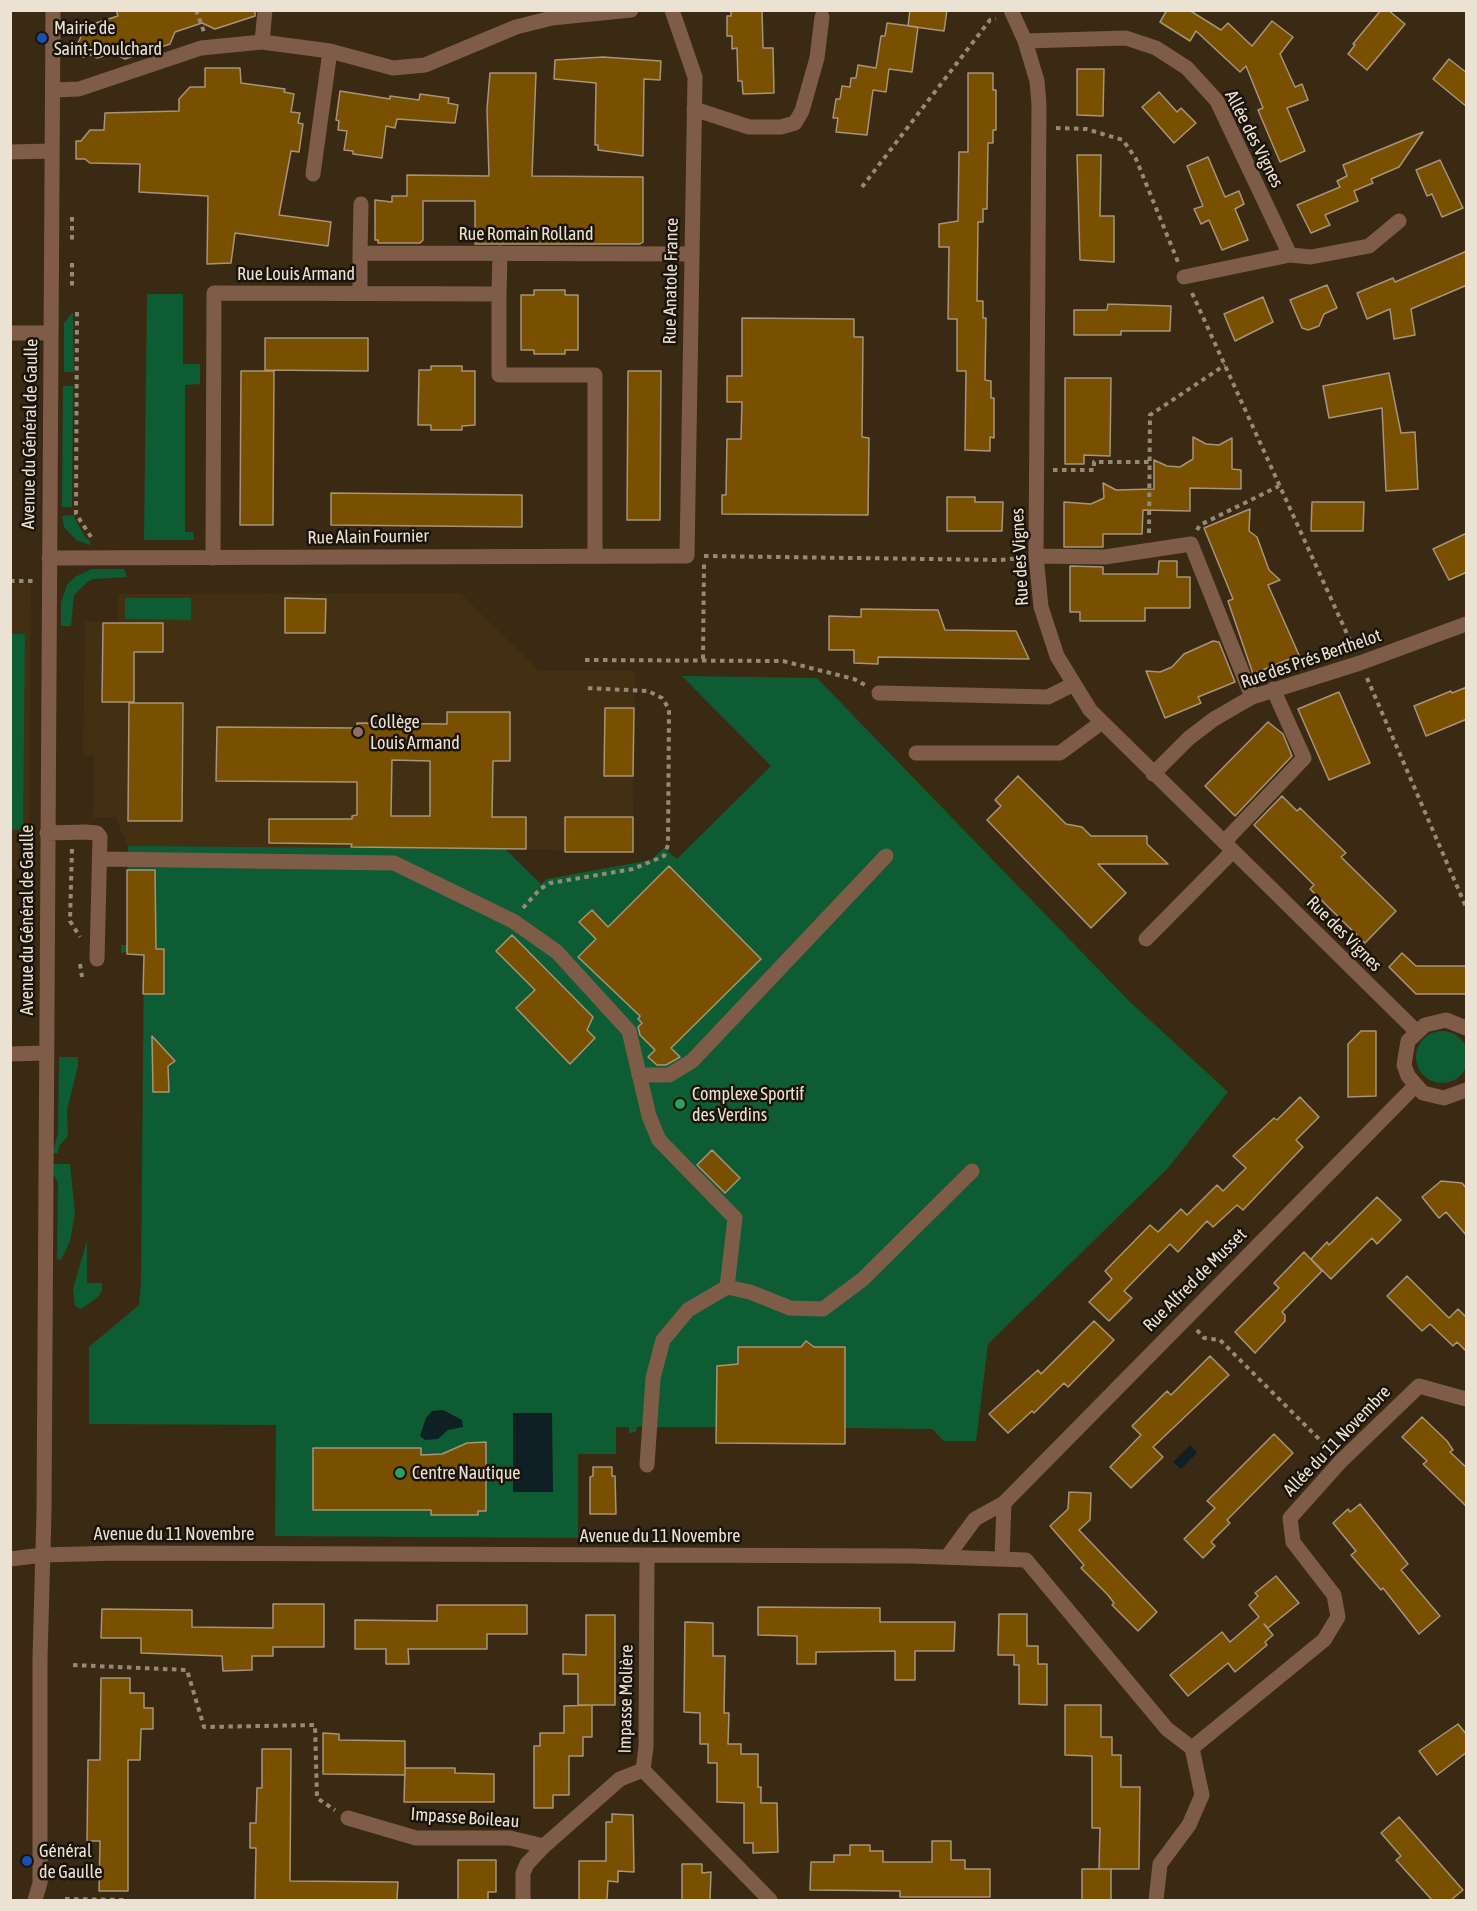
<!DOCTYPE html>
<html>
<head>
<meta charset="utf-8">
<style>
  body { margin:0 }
  #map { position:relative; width:1477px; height:1911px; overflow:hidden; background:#3a2a14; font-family:"Asap Condensed",sans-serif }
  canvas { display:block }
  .frame { position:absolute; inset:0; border:12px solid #ece2d4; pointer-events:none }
</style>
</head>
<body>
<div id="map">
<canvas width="1477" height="1911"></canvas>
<div class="frame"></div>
</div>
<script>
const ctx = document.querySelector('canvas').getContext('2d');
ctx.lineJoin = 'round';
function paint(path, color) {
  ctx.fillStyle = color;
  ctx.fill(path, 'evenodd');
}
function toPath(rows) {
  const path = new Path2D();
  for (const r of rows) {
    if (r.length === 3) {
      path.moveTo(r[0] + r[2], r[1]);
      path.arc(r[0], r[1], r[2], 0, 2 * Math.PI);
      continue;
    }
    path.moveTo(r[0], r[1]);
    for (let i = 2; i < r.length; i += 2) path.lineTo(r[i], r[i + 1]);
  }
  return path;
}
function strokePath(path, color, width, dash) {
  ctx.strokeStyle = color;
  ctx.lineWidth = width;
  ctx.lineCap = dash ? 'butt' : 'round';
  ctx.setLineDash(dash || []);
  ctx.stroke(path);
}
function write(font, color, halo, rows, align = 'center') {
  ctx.font = font + ' "Asap Condensed",sans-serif';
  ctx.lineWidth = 5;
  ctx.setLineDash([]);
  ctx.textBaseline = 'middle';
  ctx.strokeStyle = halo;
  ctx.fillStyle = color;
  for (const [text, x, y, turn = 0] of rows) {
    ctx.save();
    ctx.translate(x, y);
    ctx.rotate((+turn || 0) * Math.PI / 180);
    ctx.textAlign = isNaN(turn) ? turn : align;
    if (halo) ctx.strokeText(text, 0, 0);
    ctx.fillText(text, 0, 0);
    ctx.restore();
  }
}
const built = toPath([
  [31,583,29,834,19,835,18,869,13,870,13,1024,11,1027,10,584],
  [460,593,539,671,635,671,633,853,526,849,128,846,115,817,93,818,94,756,83,755,85,622,118,622,118,594]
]);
const green = toPath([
  [147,294,183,294,183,364,200,364,200,384,185,385,185,532,193,532,194,540,144,540],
  [73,312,74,372,64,372,64,323],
  [63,386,73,386,72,507,62,507],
  [73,515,85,537,90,541,90,545,76,540,64,527,62,516],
  [92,569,124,569,127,577,93,579,87,582,74,595,71,626,61,626,61,603,67,585,75,577],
  [125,598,191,598,191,620,125,619],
  [12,634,25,634,23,829,11,830],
  [682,676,817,678,1129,1001,1228,1092,1168,1168,988,1344,976,1441,944,1441,932,1429,846,1428,845,1444,716,1443,716,1427,637,1427,636,1432,629,1433,629,1427,616,1427,616,1454,578,1454,578,1538,275,1536,276,1425,89,1424,89,1347,139,1305,141,1283,144,949,121,953,121,945,127,945,128,846,505,849,541,884,547,879,651,860,664,848,677,859,771,766],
  [1442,1057,26],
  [59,1057,78,1057,78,1066,67,1110,68,1136,59,1146,58,1153,52,1154,58,1134],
  [53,1164,70,1164,75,1213,70,1241,61,1260,57,1259,58,1183,52,1171],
  [87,1241,87,1283,102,1283,102,1290,98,1297,81,1309,75,1306,73,1289]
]);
const water = toPath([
  [443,1410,462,1420,463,1427,448,1430,438,1439,425,1440,420,1436,426,1418,432,1411],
  [513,1413,552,1413,553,1492,513,1492],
  [1190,1445,1197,1453,1181,1469,1173,1462]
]);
const building = toPath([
  [116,10,255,10,255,16,215,29,202,23,175,32,170,44,125,59,113,53,97,58,91,55,83,57,78,43,86,26,118,16,116,10],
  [731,10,762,10,763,48,773,48,774,93,743,94,742,81,738,81,737,48,732,49,732,36,727,36,727,16,731,16,731,10],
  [910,10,947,10,944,31,908,26,910,10],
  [1167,10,1189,10,1221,30,1228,23,1252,46,1272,21,1293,37,1280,54,1295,87,1302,84,1308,100,1287,108,1305,151,1280,162,1258,110,1263,108,1246,66,1240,72,1196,31,1190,41,1160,22,1167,10],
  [1381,10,1388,10,1405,24,1367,70,1348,54,1355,45,1353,44,1381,10],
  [887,23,918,27,912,72,889,69,886,92,873,90,867,135,836,132,838,118,833,118,836,99,840,99,842,86,850,87,851,78,856,78,858,65,876,68,881,36,885,36,887,23],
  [603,57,661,61,660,80,644,79,643,156,598,150,598,145,595,145,596,83,554,79,555,60,603,57],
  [1449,59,1467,73,1467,107,1433,79,1449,59],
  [205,68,240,68,241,83,285,89,284,92,294,94,291,112,300,113,298,123,303,124,299,152,291,151,279,215,331,222,328,246,235,233,231,263,207,264,208,196,139,192,140,164,90,163,85,159,76,159,76,141,81,141,90,130,104,130,105,113,179,111,179,99,190,87,205,87,205,68],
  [1077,69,1104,69,1103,116,1077,115,1077,69],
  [490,73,536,73,532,176,643,177,643,242,640,244,475,244,475,201,423,201,423,240,420,243,378,243,378,240,375,240,375,200,392,202,392,196,407,196,407,175,489,176,487,109,490,73],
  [968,73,993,73,993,90,996,90,996,130,993,130,993,143,988,143,987,209,983,209,983,222,978,222,977,301,983,301,983,318,986,318,985,380,991,381,991,398,994,398,994,438,990,437,990,451,965,450,966,371,957,371,957,319,948,319,949,247,939,247,939,224,958,221,959,152,968,152,968,73],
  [340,91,390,99,390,96,419,100,420,94,449,98,448,103,458,105,455,123,397,119,395,128,386,126,382,158,353,154,353,151,344,150,347,131,338,130,339,121,336,120,340,91],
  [1159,92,1177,112,1181,108,1196,123,1174,143,1142,107,1159,92],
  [1423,132,1399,167,1371,179,1373,183,1354,191,1358,201,1325,215,1330,225,1311,233,1297,205,1340,187,1337,181,1347,176,1343,165,1423,132],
  [1077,155,1101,155,1100,216,1114,216,1114,262,1080,260,1077,155],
  [1208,157,1225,197,1239,191,1244,204,1235,209,1248,240,1222,250,1209,220,1201,224,1194,209,1203,206,1187,166,1208,157],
  [1440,160,1463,208,1442,217,1432,194,1427,196,1416,170,1440,160],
  [1467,251,1467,285,1411,309,1415,335,1394,339,1390,309,1367,319,1357,293,1393,278,1395,282,1467,251],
  [1327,285,1337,308,1324,314,1319,326,1308,330,1302,328,1290,300,1327,285],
  [534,290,565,290,565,295,578,295,578,350,565,350,565,354,534,354,534,350,521,350,521,295,534,295,534,290],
  [1263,297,1273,322,1235,341,1224,314,1263,297],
  [1108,304,1171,306,1170,331,1121,331,1121,335,1074,335,1074,310,1107,310,1108,304],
  [742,318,854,319,854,337,863,337,862,437,869,438,868,515,722,514,722,495,726,495,727,439,741,439,742,402,727,402,727,376,742,376,742,318],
  [265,338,368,338,368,371,265,370,265,338],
  [431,366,462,366,462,371,475,371,475,425,462,426,462,430,431,430,431,425,418,425,419,370,431,370,431,366],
  [241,371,274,371,273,525,240,525,241,371],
  [628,371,661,371,660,520,627,520,628,371],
  [1389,373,1401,433,1415,432,1418,489,1386,491,1382,408,1329,418,1323,386,1389,373],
  [1065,378,1111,378,1110,456,1084,455,1084,464,1065,464,1065,378],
  [1193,437,1206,444,1219,445,1232,438,1232,469,1241,470,1241,489,1190,488,1190,511,1143,510,1142,534,1103,534,1103,547,1064,547,1064,502,1091,504,1104,498,1103,483,1116,490,1154,489,1154,460,1167,466,1180,467,1193,459,1193,437],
  [331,493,522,495,522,527,331,525,331,493],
  [947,497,975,497,975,502,1003,502,1002,531,947,531,947,497],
  [1312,502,1364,502,1363,531,1311,531,1312,502],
  [1250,509,1249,531,1257,537,1269,570,1280,580,1268,585,1299,655,1253,674,1228,601,1233,599,1204,528,1250,509],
  [1467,533,1467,572,1449,580,1433,549,1467,533],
  [1159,561,1177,561,1177,577,1190,577,1190,608,1145,608,1145,621,1080,621,1080,612,1070,612,1070,566,1103,567,1103,574,1158,574,1159,561],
  [285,598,326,599,325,633,285,633,285,598],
  [861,609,938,610,945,630,1016,631,1029,659,878,657,878,664,854,663,854,650,829,650,829,616,861,617,861,609],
  [103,623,163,623,163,652,134,652,134,702,102,702,103,623],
  [1213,641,1219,642,1235,682,1198,697,1201,703,1165,718,1146,671,1160,672,1172,667,1184,654,1213,641],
  [1467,687,1467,719,1426,736,1414,706,1451,691,1452,693,1467,687],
  [1339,692,1370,763,1329,780,1298,709,1339,692],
  [129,703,183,703,182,821,128,821,129,703],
  [605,708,634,708,633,776,604,776,605,708],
  [447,712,510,712,510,761,493,761,492,817,526,817,526,849,351,847,352,844,269,843,269,819,352,819,352,816,357,815,357,782,216,781,217,727,357,728,357,723,447,724,447,712],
  [392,760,430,761,430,816,391,816,392,760],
  [1268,722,1283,734,1292,756,1235,816,1205,786,1268,722],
  [1018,776,1066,824,1082,827,1091,836,1147,836,1147,844,1168,864,1098,864,1126,893,1091,928,987,820,1001,806,995,800,1018,776],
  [1282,796,1297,811,1300,808,1346,853,1341,857,1396,911,1365,943,1310,889,1314,885,1254,825,1282,796],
  [565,817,633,817,633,852,565,852,565,817],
  [669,866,761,959,671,1048,680,1057,666,1065,657,1065,648,1057,655,1050,640,1035,638,1027,642,1023,638,1019,640,1016,578,957,596,939,579,922,592,910,608,927,669,866],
  [127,870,155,870,156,949,164,949,164,994,143,994,144,955,127,954,127,870],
  [512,935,593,1017,587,1030,595,1038,570,1064,516,1008,535,990,496,951,512,935],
  [1402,953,1416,966,1467,966,1467,994,1416,994,1389,967,1402,953],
  [1361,1031,1376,1031,1376,1096,1348,1097,1348,1044,1361,1031],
  [152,1036,175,1061,168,1066,169,1092,153,1092,152,1036],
  [1300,1097,1319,1117,1296,1140,1303,1147,1243,1210,1237,1205,1213,1227,1207,1221,1178,1252,1170,1244,1124,1291,1132,1298,1109,1321,1089,1302,1112,1279,1105,1271,1150,1225,1158,1232,1181,1209,1187,1215,1217,1185,1223,1191,1246,1168,1233,1156,1274,1118,1277,1120,1300,1097],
  [712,1150,740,1178,725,1193,697,1165,712,1150],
  [1441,1181,1462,1183,1467,1189,1467,1236,1446,1212,1439,1218,1422,1197,1441,1181],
  [1377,1197,1401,1220,1377,1244,1372,1238,1331,1279,1311,1259,1327,1242,1329,1245,1377,1197],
  [1304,1252,1322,1271,1282,1312,1285,1315,1285,1321,1255,1353,1235,1332,1279,1288,1274,1283,1304,1252],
  [1407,1276,1449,1318,1458,1309,1467,1318,1467,1352,1457,1342,1453,1346,1430,1324,1422,1331,1387,1296,1407,1276],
  [1094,1321,1114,1340,1068,1387,1064,1383,1034,1413,1032,1411,1008,1433,989,1414,1038,1370,1041,1374,1094,1321],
  [806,1341,814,1347,845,1347,845,1444,716,1443,717,1366,738,1364,738,1347,801,1347,806,1341],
  [1210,1356,1229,1375,1153,1447,1163,1457,1131,1488,1110,1467,1141,1435,1132,1426,1167,1391,1171,1395,1210,1356],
  [1422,1417,1447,1441,1453,1450,1450,1452,1467,1468,1467,1507,1423,1464,1427,1461,1402,1437,1422,1417],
  [1274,1434,1293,1453,1227,1520,1230,1523,1211,1542,1215,1546,1203,1558,1184,1539,1215,1508,1207,1501,1274,1434],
  [486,1442,486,1511,478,1511,478,1515,431,1515,431,1510,313,1510,313,1448,421,1448,421,1455,442,1454,467,1443,486,1442],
  [593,1467,612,1467,612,1476,615,1476,616,1514,590,1514,590,1477,593,1476,593,1467],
  [1069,1492,1091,1493,1090,1520,1079,1530,1157,1612,1138,1631,1112,1605,1114,1603,1108,1595,1081,1568,1084,1565,1050,1526,1068,1509,1069,1492],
  [1360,1504,1408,1564,1401,1570,1440,1616,1419,1634,1383,1588,1381,1590,1351,1555,1356,1551,1333,1523,1348,1509,1350,1512,1360,1504],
  [1276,1576,1299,1603,1268,1628,1264,1624,1273,1635,1265,1642,1267,1645,1235,1672,1228,1663,1188,1696,1170,1675,1222,1632,1230,1642,1259,1617,1249,1605,1258,1596,1255,1593,1276,1576],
  [273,1604,324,1604,324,1647,273,1647,273,1656,252,1656,252,1670,223,1671,222,1656,141,1653,141,1638,101,1638,102,1609,192,1610,192,1627,273,1628,273,1604],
  [437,1605,527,1605,527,1634,487,1634,487,1649,408,1649,409,1664,386,1664,386,1649,355,1649,355,1620,437,1621,437,1605],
  [758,1607,880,1608,880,1622,955,1622,954,1651,915,1651,915,1680,895,1680,895,1651,816,1652,816,1664,797,1664,797,1636,758,1635,758,1607],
  [999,1614,1027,1614,1027,1646,1038,1646,1038,1664,1047,1664,1047,1705,1019,1704,1019,1665,1014,1665,1014,1655,998,1655,999,1614],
  [586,1615,615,1615,615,1705,592,1705,592,1737,583,1737,583,1756,569,1756,569,1795,553,1795,553,1808,534,1808,534,1746,540,1746,540,1733,564,1733,564,1706,591,1705,578,1705,578,1674,563,1674,563,1654,586,1655,586,1615],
  [685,1622,713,1623,713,1656,725,1656,724,1713,729,1713,728,1744,741,1744,741,1754,758,1754,758,1787,761,1787,761,1803,777,1803,778,1852,753,1853,753,1843,744,1843,744,1803,717,1802,717,1763,708,1763,708,1744,700,1744,700,1713,684,1712,685,1622],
  [101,1678,130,1678,130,1693,144,1693,144,1708,153,1708,153,1729,141,1729,140,1760,128,1760,128,1891,99,1891,100,1841,87,1841,88,1760,100,1760,101,1678],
  [1065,1705,1101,1705,1101,1737,1112,1737,1112,1755,1121,1755,1121,1787,1140,1787,1139,1869,1099,1869,1100,1828,1092,1828,1092,1756,1065,1755,1065,1705],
  [1458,1724,1467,1735,1467,1752,1437,1775,1419,1751,1458,1724],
  [323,1733,339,1734,339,1740,405,1741,405,1775,323,1774,323,1733],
  [262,1749,291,1749,290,1881,398,1882,397,1900,255,1900,256,1848,250,1848,250,1823,256,1823,257,1788,262,1788,262,1749],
  [405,1768,455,1768,455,1773,494,1774,494,1802,404,1802,405,1768],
  [612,1814,633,1815,634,1872,618,1871,618,1882,608,1881,607,1900,579,1900,579,1861,606,1861,606,1822,612,1822,612,1814],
  [1399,1817,1463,1890,1451,1900,1432,1900,1396,1860,1401,1856,1381,1833,1399,1817],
  [932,1841,951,1841,951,1860,965,1860,965,1869,990,1869,990,1897,900,1897,900,1891,810,1890,811,1862,834,1862,834,1855,850,1855,850,1845,870,1845,870,1851,883,1851,883,1862,932,1862,932,1841],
  [458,1860,496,1860,496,1892,488,1892,488,1900,458,1900,458,1860],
  [682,1864,702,1864,702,1873,711,1872,710,1900,682,1900,682,1864],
  [1082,1869,1111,1869,1111,1900,1082,1900,1082,1869]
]);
const path = toPath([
  [196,10,204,32],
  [1056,128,1086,129,1123,140,1136,159,1178,262],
  [862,187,990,20,996,19],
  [72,217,72,241],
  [72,263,72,287],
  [1192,293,1353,647],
  [77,312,76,514,93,540],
  [1053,470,1094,470,1094,462,1149,462],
  [1197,530,1200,525,1279,486],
  [1149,533,1150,415,1225,365],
  [704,556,1001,560,1021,558],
  [10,581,33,581],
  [703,659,704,564],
  [585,660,783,661,854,679,865,685],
  [1367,678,1466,907],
  [72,849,70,921,80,937],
  [523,908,540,889,550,883,633,869,664,856,668,845,669,709,662,698,648,691,585,688],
  [80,964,82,977],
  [1197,1330,1204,1338,1220,1340,1330,1450],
  [73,1665,187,1670,204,1727,315,1725,317,1798,335,1810],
  [65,1899,126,1900]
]);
const minor = toPath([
  [1011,10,1025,41,1037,81,1039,104,1036,556,1041,607,1057,656,1090,710,1416,1031],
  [1025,41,1126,38,1156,48,1187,68,1217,101,1290,255,1311,257,1369,246,1399,221],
  [262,42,265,10],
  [53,90,79,89,201,48,262,42,330,51,393,68,425,65,516,27,552,18,631,10],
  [694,109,749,127,781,127,795,123,802,111,817,58,822,17],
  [10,152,52,151],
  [313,174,330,51],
  [360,253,361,204],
  [1184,277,1290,255],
  [360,294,360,253,691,254],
  [499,294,500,253],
  [10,333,51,333],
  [1036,556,1105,557,1191,544,1252,697],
  [49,558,687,556,695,77,672,10],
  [213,558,214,293,499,294,499,375,595,375,595,556],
  [879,693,1048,697,1074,684],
  [916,753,1060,753,1102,722],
  [1153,774,1189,738,1214,719,1252,697,1360,663,1466,624],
  [47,833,85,832,97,833,100,837,97,959],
  [1224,842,1304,758,1273,689],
  [100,859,394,863,513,921,557,952,629,1031,649,1116,659,1140,735,1218,727,1287],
  [1146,939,1233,851],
  [1466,1028,1446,1020,1425,1025,1408,1041,1404,1065,1408,1076,1423,1093,1444,1098,1466,1090],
  [10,1054,45,1053],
  [639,1075,669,1075,692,1061,886,856],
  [647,1465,653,1378,663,1340,688,1310,727,1287,750,1292,790,1308,823,1309,863,1279,972,1171],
  [647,1555,646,1747,643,1770,770,1900],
  [947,1557,975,1519,1004,1503,1415,1086],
  [1002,1558,1004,1503],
  [10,1559,43,1555,121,1553,912,1556,1026,1560,1167,1729,1192,1748],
  [1192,1748,1324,1640,1338,1617,1334,1595,1293,1542,1290,1518,1341,1461,1419,1386,1466,1399],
  [348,1818,416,1838,510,1838,544,1846,620,1779,643,1770],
  [35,1900,40,1883,40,1659,44,1512,53,10],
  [523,1900,523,1873,527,1864,544,1846],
  [1156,1900,1160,1864,1189,1825,1202,1795,1192,1748]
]);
const markers = [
  [42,38,6,"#1a4fb4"],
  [358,732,6,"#8d6e63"],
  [680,1104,6,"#2e9e5b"],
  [400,1473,6,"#2e9e5b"],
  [27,1861,6,"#1a4fb4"]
];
const poiNames = [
  ["Mairie de",54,28],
  ["Saint-Doulchard",54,49],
  ["Collège",370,722],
  ["Louis Armand",370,743],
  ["Complexe Sportif",692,1094],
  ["des Verdins",692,1115],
  ["Centre Nautique",412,1473],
  ["Général",39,1851],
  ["de Gaulle",39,1872]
];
const streetNames = [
  ["Allée des Vignes",1254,139,63],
  ["Rue Romain Rolland",526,234],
  ["Rue Louis Armand",296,274],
  ["Rue Anatole France",671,281,-89],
  ["Avenue du Général de Gaulle",30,434,-89],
  ["Rue Alain Fournier",368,537,-1],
  ["Rue des Vignes",1020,557,-93],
  ["Rue des Prés Berthelot",1311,659,-19],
  ["Avenue du Général de Gaulle",27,920,-90],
  ["Rue des Vignes",1344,934,45],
  ["Rue Alfred de Musset",1195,1280,-45],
  ["Allée du 11 Novembre",1337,1441,-46],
  ["Avenue du 11 Novembre",174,1534],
  ["Avenue du 11 Novembre",660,1536],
  ["Impasse Molière",626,1699,-89],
  ["Impasse Boileau",465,1818,4]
];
paint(built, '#432f11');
paint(green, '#0e5c34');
paint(water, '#0e2023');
paint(building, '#795000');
strokePath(building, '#a7947b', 1.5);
strokePath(path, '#968977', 4, [4.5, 4.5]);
strokePath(minor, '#7f5c48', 15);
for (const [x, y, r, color] of markers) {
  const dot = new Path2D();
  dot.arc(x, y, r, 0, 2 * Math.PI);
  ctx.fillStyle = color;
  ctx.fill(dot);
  strokePath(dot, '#1b140b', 2);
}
write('18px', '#ece2d4', '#1b140b', poiNames, 'left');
write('18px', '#ece2d4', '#1b140b', streetNames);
</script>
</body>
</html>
